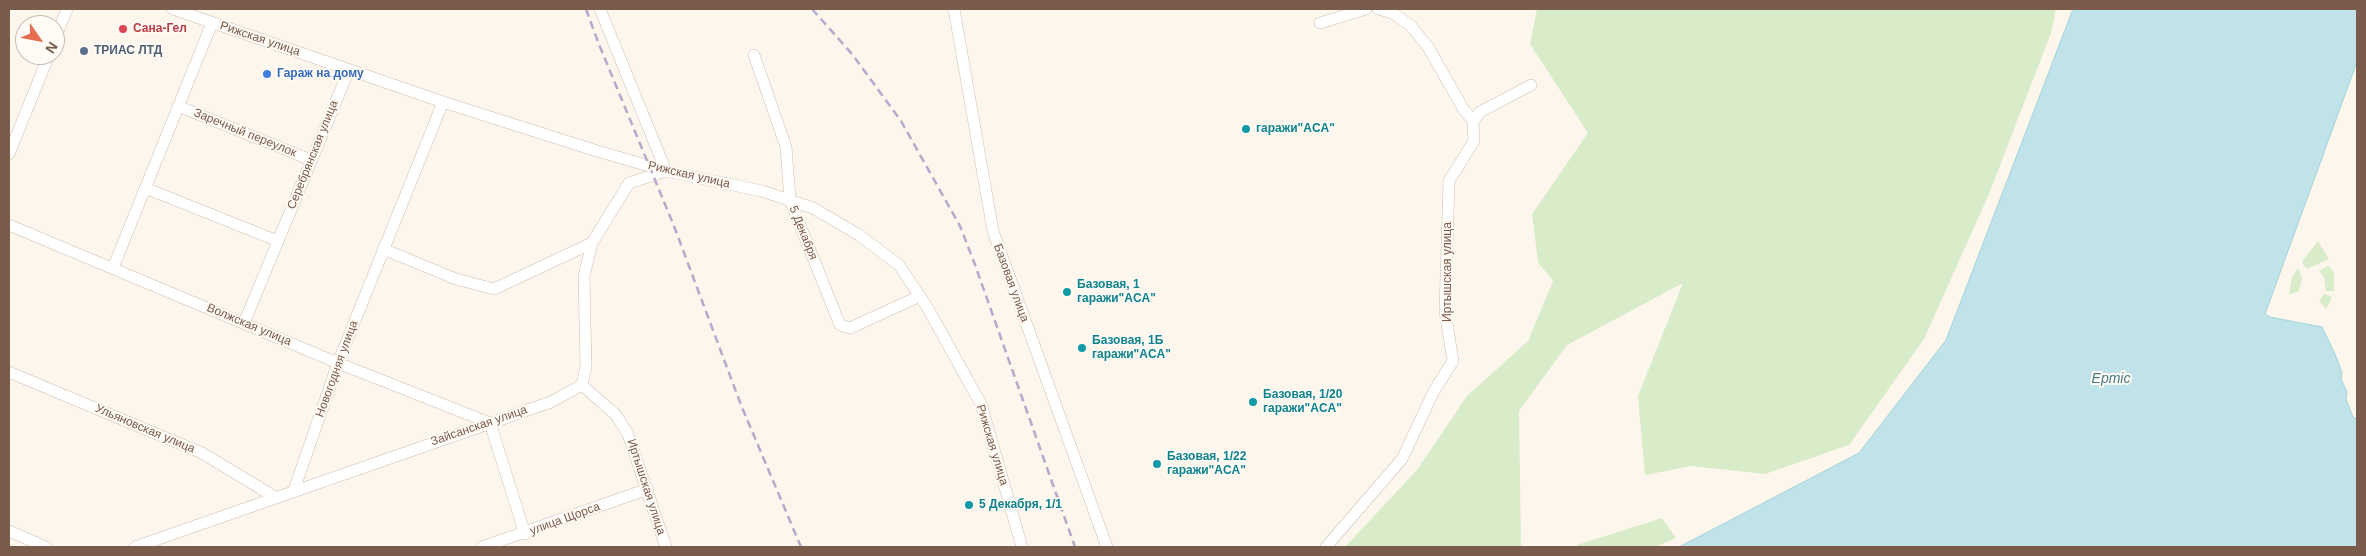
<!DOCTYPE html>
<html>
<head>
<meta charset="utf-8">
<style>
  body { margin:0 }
  #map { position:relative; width:2366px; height:556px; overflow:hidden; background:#fdf6ec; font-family:Helvetica,sans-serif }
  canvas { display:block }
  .frame { position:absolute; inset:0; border:10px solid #7a5c4d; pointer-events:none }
  .north { position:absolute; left:15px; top:15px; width:50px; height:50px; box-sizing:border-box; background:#fffaf3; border:1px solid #cabbb1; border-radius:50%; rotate:123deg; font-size:14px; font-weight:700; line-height:20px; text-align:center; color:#7a5c4d }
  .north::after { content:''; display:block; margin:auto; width:18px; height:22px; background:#e76f51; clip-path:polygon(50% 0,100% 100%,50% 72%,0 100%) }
</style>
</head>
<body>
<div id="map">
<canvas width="2366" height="556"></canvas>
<div class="frame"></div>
<div class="north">N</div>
</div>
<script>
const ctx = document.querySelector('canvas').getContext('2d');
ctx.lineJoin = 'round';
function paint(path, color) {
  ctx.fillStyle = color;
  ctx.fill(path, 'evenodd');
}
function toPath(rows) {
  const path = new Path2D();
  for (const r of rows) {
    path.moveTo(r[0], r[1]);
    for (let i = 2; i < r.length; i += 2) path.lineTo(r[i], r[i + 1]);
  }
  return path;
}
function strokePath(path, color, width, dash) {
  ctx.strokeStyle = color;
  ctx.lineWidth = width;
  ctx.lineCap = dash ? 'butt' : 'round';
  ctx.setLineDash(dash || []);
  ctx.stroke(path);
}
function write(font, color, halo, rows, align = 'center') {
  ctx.font = font + ' Helvetica,sans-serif';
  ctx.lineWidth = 4;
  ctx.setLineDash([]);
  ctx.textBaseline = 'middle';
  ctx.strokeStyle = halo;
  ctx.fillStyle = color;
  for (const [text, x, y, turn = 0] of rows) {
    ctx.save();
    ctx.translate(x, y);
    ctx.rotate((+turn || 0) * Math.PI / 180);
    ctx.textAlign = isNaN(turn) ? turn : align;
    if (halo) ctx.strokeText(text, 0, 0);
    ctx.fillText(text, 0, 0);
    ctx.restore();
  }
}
const green = toPath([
  [1537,9,2056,9,2051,33,1989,194,1924,339,1849,445,1765,474,1691,466,1645,475,1638,396,1683,283,1567,345,1519,411,1521,547,1345,547,1417,470,1467,396,1528,341,1553,281,1538,262,1532,214,1588,133,1530,44],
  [2318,241,2329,259,2307,269,2302,262],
  [2328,266,2334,272,2334,291,2326,291,2324,277,2319,271],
  [2298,268,2302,278,2299,291,2289,295,2292,277],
  [2324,294,2332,297,2326,309,2319,301],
  [1662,518,1676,538,1655,547,1577,547,1577,545]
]);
const water = toPath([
  [2073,9,2357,9,2357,62,2265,314,2270,317,2322,327,2335,354,2342,373,2341,379,2347,392,2346,399,2353,417,2357,419,2357,547,1679,547,1859,453,1946,340,2073,9]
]);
const minor = toPath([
  [173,9,443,102,594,150,666,171,762,191,813,208,859,235,899,265,927,307,981,404,1022,547],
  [954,9,993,231,1107,547],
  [1378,9,1393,13,1411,26,1428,47,1464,110,1473,121],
  [1320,23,1366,9],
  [55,39,67,9],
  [754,55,786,147,790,200,840,325,850,328,920,296],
  [178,106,311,160],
  [9,154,49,55],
  [145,188,278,241],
  [9,225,338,363,490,423,525,534],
  [383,249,456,279,494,289,592,243],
  [113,268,212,23],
  [244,323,349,70],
  [9,372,202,453,275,497],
  [582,385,616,415,628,434,666,547],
  [294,490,338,363,443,102],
  [9,531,46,547],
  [135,547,551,402,582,385,586,366,584,276,592,243,629,183,666,171,600,9],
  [482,547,648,489],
  [1326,547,1402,459,1434,391,1453,361,1445,311,1449,181,1474,141,1473,121,1480,112,1531,85]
]);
const rail = toPath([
  [586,9,598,42,674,226,741,405,801,547],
  [812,9,852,54,901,121,960,226,974,262,1075,547]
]);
const markers = [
  [123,29,5,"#e0444e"],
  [84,51,5,"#5c6f8a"],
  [267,74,5,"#3f7fe0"],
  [1246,129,5,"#0f9aa8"],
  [1067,292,5,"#0f9aa8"],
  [1082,348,5,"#0f9aa8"],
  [1253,402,5,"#0f9aa8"],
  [1157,464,5,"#0f9aa8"],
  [969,505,5,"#0f9aa8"]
];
const healthNames = [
  ["Сана-Гел",133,29]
];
const streetNames = [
  ["Рижская улица",260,39,19],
  ["Заречный переулок",245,133,22],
  ["Серебрянская улица",313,155,-68],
  ["Рижская улица",689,175,13],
  ["5 Декабря",803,233,68],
  ["Иртышская улица",1448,272,-90],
  ["Базовая улица",1011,283,70],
  ["Волжская улица",249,325,23],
  ["Новогодняя улица",337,369,-70],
  ["Зайсанская улица",479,426,-19],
  ["Ульяновская улица",145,429,23],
  ["Рижская улица",992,445,73],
  ["Иртышская улица",646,487,72],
  ["улица Щорса",565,519,-20]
];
const serviceNames = [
  ["ТРИАС ЛТД",94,51]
];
const shopNames = [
  ["Гараж на дому",277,74]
];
const cultureNames = [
  ["гаражи\"ACА\"",1256,129],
  ["Базовая, 1",1077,285],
  ["гаражи\"ACА\"",1077,299],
  ["Базовая, 1Б",1092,341],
  ["гаражи\"ACА\"",1092,355],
  ["Базовая, 1/20",1263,395],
  ["гаражи\"ACА\"",1263,409],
  ["Базовая, 1/22",1167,457],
  ["гаражи\"ACА\"",1167,471],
  ["5 Декабря, 1/1",979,505]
];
const waterNames = [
  ["Ертіс",2111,379]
];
paint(green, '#d8ecc9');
paint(water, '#bfe3e8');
strokePath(water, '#a5d3da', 1);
strokePath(minor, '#d1beb0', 12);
strokePath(minor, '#fff', 11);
strokePath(rail, '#b9a8c9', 2.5, [8, 5]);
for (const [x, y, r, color] of markers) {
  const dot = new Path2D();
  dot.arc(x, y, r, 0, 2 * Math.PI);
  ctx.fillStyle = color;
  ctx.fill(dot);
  strokePath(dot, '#fffaf3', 2);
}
write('bold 12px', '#be3a42', '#fffaf3', healthNames, 'left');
write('12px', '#7a5c4d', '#fffaf3', streetNames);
write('bold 12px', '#4e5e75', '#fffaf3', serviceNames, 'left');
write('bold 12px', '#366cbe', '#fffaf3', shopNames, 'left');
write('bold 12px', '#0d838f', '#fffaf3', cultureNames, 'left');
write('italic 14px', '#437c86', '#fffaf3', waterNames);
</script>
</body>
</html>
